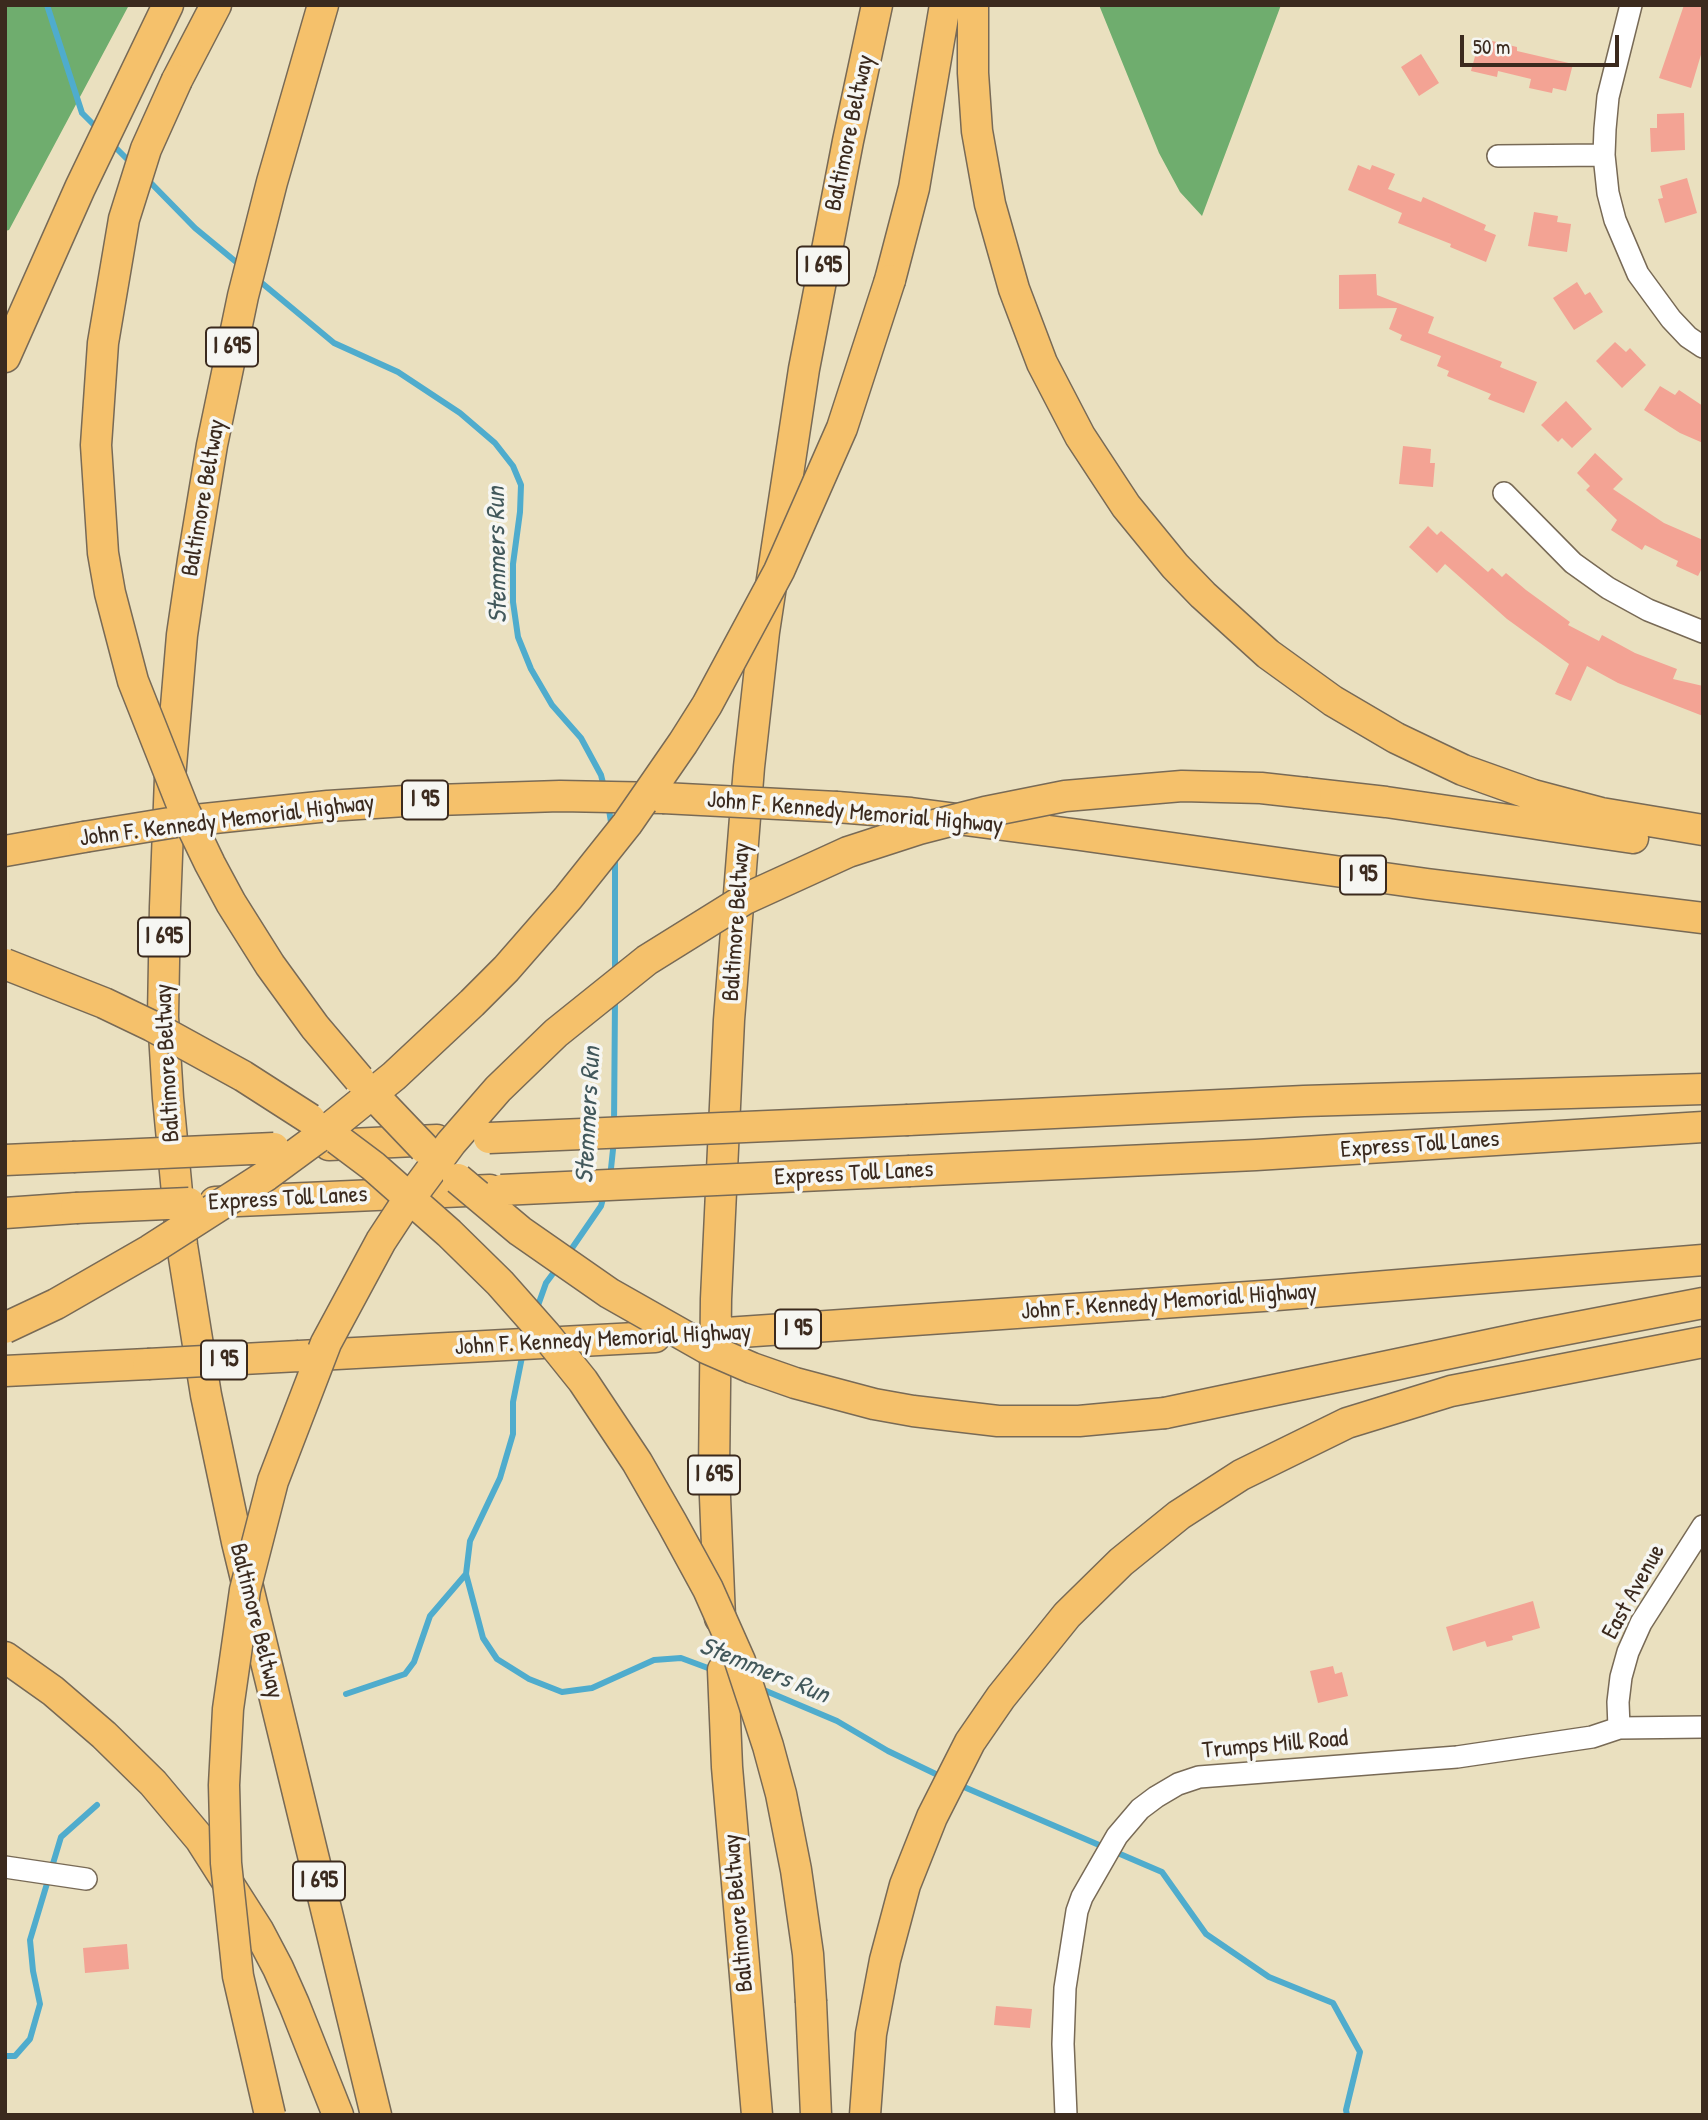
<!DOCTYPE html>
<html>
<head>
<meta charset="utf-8">
<style>
  body { margin:0 }
  #map { position:relative; width:1708px; height:2120px; overflow:hidden; background:#eae0bf; font-family:"Patrick Hand",sans-serif }
  canvas { display:block }
  .frame { position:absolute; inset:0; border:7px solid #3b2a1e; pointer-events:none }
  .scale { position:absolute; left:1460px; top:35px; width:159px; height:32px; box-sizing:border-box; border:4px solid #3b2a1e; border-top:0; padding-left:9px; font-size:21px; line-height:24px; white-space:nowrap; color:#3b2a1e; -webkit-text-stroke:5px #f6f6f2; paint-order:stroke }
</style>
</head>
<body>
<div id="map">
<canvas width="1708" height="2120"></canvas>
<div class="frame"></div>
<div class="scale">50 m</div>
</div>
<script>
const ctx = document.querySelector('canvas').getContext('2d');
ctx.lineJoin = 'round';
function paint(path, color) {
  ctx.fillStyle = color;
  ctx.fill(path, 'evenodd');
}
function toPath(rows) {
  const path = new Path2D();
  for (const r of rows) {
    path.moveTo(r[0], r[1]);
    for (let i = 2; i < r.length; i += 2) path.lineTo(r[i], r[i + 1]);
  }
  return path;
}
function strokePath(path, color, width, dash) {
  ctx.strokeStyle = color;
  ctx.lineWidth = width;
  ctx.lineCap = dash ? 'butt' : 'round';
  ctx.setLineDash(dash || []);
  ctx.stroke(path);
}
function write(font, color, halo, rows, align = 'center') {
  ctx.font = font + ' "Patrick Hand",sans-serif';
  ctx.lineWidth = 7;
  ctx.setLineDash([]);
  ctx.textBaseline = 'middle';
  ctx.strokeStyle = halo;
  ctx.fillStyle = color;
  for (const [text, x, y, turn = 0] of rows) {
    ctx.save();
    ctx.translate(x, y);
    ctx.rotate((+turn || 0) * Math.PI / 180);
    ctx.textAlign = isNaN(turn) ? turn : align;
    if (halo) ctx.strokeText(text, 0, 0);
    ctx.fillText(text, 0, 0);
    ctx.restore();
  }
}
const forest = toPath([
  [5,5,129,5,9,230,5,231],
  [1099,5,1281,5,1202,216,1180,192,1159,153]
]);
const stream = toPath([
  [47,5,82,113,99,130],
  [111,143,131,163],
  [146,178,195,228,241,266],
  [257,279,334,343,398,372,460,413,495,443,513,466,521,485,520,512,513,564,513,602,518,637,531,669,552,705,581,738,601,775,604,787],
  [608,804,612,828],
  [615,975,615,856],
  [614,1126,615,1000],
  [610,1178,614,1140],
  [568,1254,601,1206,604,1195],
  [536,1311,546,1283,557,1268],
  [523,1352,513,1402,513,1434,500,1478,470,1541,466,1574,483,1638,497,1659,529,1679,562,1692,592,1688,654,1660,681,1658,716,1671],
  [759,1688,837,1721,888,1751,944,1778],
  [346,1694,405,1674,414,1662,430,1616,466,1574],
  [957,1784,1162,1872,1206,1934,1269,1977,1333,2003,1360,2052,1346,2110,1347,2115],
  [5,2056,15,2056,30,2039,40,2004,33,1971,30,1940,61,1837,97,1805]
]);
const building = toPath([
  [1684,5,1703,5,1703,48,1691,88,1659,78],
  [1480,38,1517,47,1517,51,1573,64,1566,91,1553,88,1552,93,1529,88,1531,79,1498,71,1497,77,1471,71],
  [1421,54,1439,83,1419,96,1401,67],
  [1684,113,1685,150,1651,152,1650,128,1657,128,1657,114],
  [1358,165,1370,170,1372,165,1395,174,1388,189,1421,202,1423,197,1486,225,1484,230,1496,235,1486,262,1450,247,1451,244,1398,223,1402,213,1348,190],
  [1687,178,1697,213,1665,223,1658,199,1663,198,1660,186],
  [1534,212,1558,216,1557,222,1571,224,1567,252,1528,246],
  [1376,274,1377,295,1434,317,1428,333,1502,362,1500,367,1537,382,1524,413,1488,399,1491,394,1447,376,1449,371,1437,366,1441,356,1400,340,1402,335,1389,329,1397,308,1339,309,1339,275],
  [1577,282,1585,295,1590,292,1603,312,1574,330,1553,298],
  [1615,342,1626,352,1630,348,1646,365,1622,388,1596,361],
  [1660,386,1675,395,1679,390,1703,406,1703,443,1680,433,1644,410],
  [1566,401,1592,429,1572,448,1562,438,1558,442,1541,425],
  [1403,446,1431,449,1430,463,1435,463,1433,487,1399,484],
  [1595,453,1623,479,1613,489,1664,523,1703,540,1703,566,1698,576,1676,566,1678,561,1645,545,1642,550,1611,530,1617,520,1586,490,1590,486,1577,473],
  [1428,526,1437,535,1441,531,1488,572,1492,568,1502,577,1506,573,1526,590,1570,622,1568,625,1599,641,1602,635,1635,653,1677,669,1673,679,1703,686,1703,716,1618,683,1587,666,1571,701,1555,694,1569,664,1507,619,1445,564,1437,573,1409,547],
  [1533,1601,1540,1628,1512,1636,1513,1640,1487,1647,1485,1641,1453,1651,1446,1627],
  [1333,1666,1335,1674,1342,1672,1348,1696,1318,1703,1310,1671],
  [127,1944,129,1969,85,1973,83,1948],
  [996,2006,1032,2009,1030,2028,994,2025]
]);
const minor = toPath([
  [1631,5,1608,97,1605,129,1604,155,1608,193,1615,220,1638,274,1671,319,1688,337,1703,347],
  [1498,156,1604,155],
  [1504,493,1573,563,1608,588,1648,610,1703,632],
  [1619,1728,1618,1702,1621,1677,1628,1652,1641,1623,1703,1526],
  [5,1867,86,1879],
  [1066,2115,1063,2044,1065,1988,1077,1911,1082,1897,1117,1836,1140,1809,1156,1797,1178,1784,1199,1777,1457,1757,1592,1737,1619,1728,1703,1727]
]);
const highway = toPath([
  [323,5,272,182,243,296,212,445,193,560,182,635,170,778,165,907,163,1017,168,1098,182,1245,206,1395,237,1542,376,2115],
  [973,5,973,73,977,131,990,204,1014,289,1042,363,1080,436,1126,506,1175,566,1203,595,1268,654,1333,701,1396,738,1463,770,1533,795,1601,813,1703,830],
  [177,80,216,5],
  [890,280,914,188,945,5],
  [5,357,80,188,168,5],
  [1306,793,1386,802,1633,838],
  [837,807,911,813,1080,835,1427,884,1703,918],
  [176,822,328,806,405,801,560,796,663,798],
  [5,851,84,837],
  [908,1120,1304,1101,1703,1089],
  [329,1145,437,1140],
  [5,1160,73,1157],
  [910,1171,1256,1155,1703,1127],
  [215,1202,490,1190],
  [5,1213,76,1208],
  [726,1333,1277,1295,1703,1260],
  [299,1356,655,1337],
  [5,1371,148,1364],
  [1165,1413,1536,1335,1703,1303],
  [720,1618,714,1473,716,1299,729,1020,749,767,764,632,804,369,848,141,877,5],
  [5,1657,53,1691,104,1735,153,1783,200,1839,258,1930,278,1968,294,2004,338,2115],
  [723,1670,727,1767,757,2115],
  [811,2002,816,2115],
  [865,2115,871,2034,885,1960,905,1885,932,1817,970,1742,1001,1697,1067,1615,1121,1562,1179,1515,1241,1475,1347,1423,1451,1391,1703,1342]
]);
const highwayBridge = toPath([
  [177,80,146,149,124,219,103,343,96,445,103,553,110,593,133,681,184,810,210,864,231,903,270,965,315,1027,359,1079],
  [663,798,837,807],
  [84,837,176,822],
  [5,964,104,1003,152,1026,243,1076,310,1119],
  [382,1104,424,1148],
  [489,1138,908,1120],
  [337,1139,373,1166,449,1233,500,1283,546,1335,583,1381,637,1462,672,1523,708,1589,740,1661,768,1746,781,1794,796,1870,808,1954,811,2002],
  [73,1157,274,1148],
  [458,1179,520,1231,609,1293,706,1348,752,1368,795,1383,874,1404,913,1411,998,1421,1079,1421,1165,1413],
  [501,1190,910,1171],
  [76,1208,189,1203],
  [5,1328,56,1304,150,1250,267,1175,316,1139,394,1076,472,1003,506,969,568,898,627,824,683,743,707,705,779,571,842,428,890,280],
  [148,1364,299,1356],
  [270,2115,238,1976,226,1863,224,1785,228,1709,245,1590,273,1481,326,1343,381,1241,402,1209,451,1143,498,1089,556,1033,647,960,745,899,848,852,919,829,985,812,1065,796,1182,786,1261,788,1306,793]
]);
const shields = [
  [823,266,52],
  [232,347,52],
  [425,800,46],
  [1363,875,46],
  [164,937,52],
  [798,1329,46],
  [224,1360,46],
  [714,1475,52],
  [319,1881,52]
];
const shieldNames = [
  ["I 695",823,266],
  ["I 695",232,347],
  ["I 95",425,800],
  ["I 95",1363,875],
  ["I 695",164,937],
  ["I 95",798,1329],
  ["I 95",224,1360],
  ["I 695",714,1475],
  ["I 695",319,1881]
];
const streetNames = [
  ["Baltimore Beltway",850,133,-78],
  ["Baltimore Beltway",204,498,-80],
  ["John F. Kennedy Memorial Highway",855,813,5],
  ["John F. Kennedy Memorial Highway",227,821,-7],
  ["Baltimore Beltway",737,922,-86],
  ["Baltimore Beltway",168,1063,-93],
  ["Express Toll Lanes",1420,1145,-4],
  ["Express Toll Lanes",854,1174,-3],
  ["Express Toll Lanes",288,1199,-3],
  ["John F. Kennedy Memorial Highway",1169,1302,-4],
  ["John F. Kennedy Memorial Highway",603,1340,-3],
  ["East Avenue",1634,1592,-61],
  ["Baltimore Beltway",256,1621,76],
  ["Trumps Mill Road",1275,1745,-5],
  ["Baltimore Beltway",739,1913,-95]
];
const waterNames = [
  ["Stemmers Run",498,555,-91],
  ["Stemmers Run",589,1115,-87],
  ["Stemmers Run",764,1671,22]
];
paint(forest, '#6fad6e');
strokePath(stream, '#4faccd', 6);
paint(building, '#f3a394');
strokePath(minor, '#786a56', 24);
strokePath(highway, '#786a56', 33);
strokePath(minor, '#fff', 21);
strokePath(highway, '#f5c16b', 30);
strokePath(highwayBridge, '#786a56', 33, []);
strokePath(highwayBridge, '#f5c16b', 30);
for (const [x, y, w] of shields) {
  const box = new Path2D();
  box.roundRect(x - w / 2, y - 19.5, w, 39, 5);
  ctx.fillStyle = '#f6f6f2';
  ctx.fill(box);
  strokePath(box, '#3b2a1e', 2);
}
write('bold 23px', '#3b2a1e', null, shieldNames);
write('24px', '#3b2a1e', '#f6f6f2', streetNames);
write('italic 26px', '#42585b', '#f6f6f2', waterNames);
</script>
</body>
</html>
